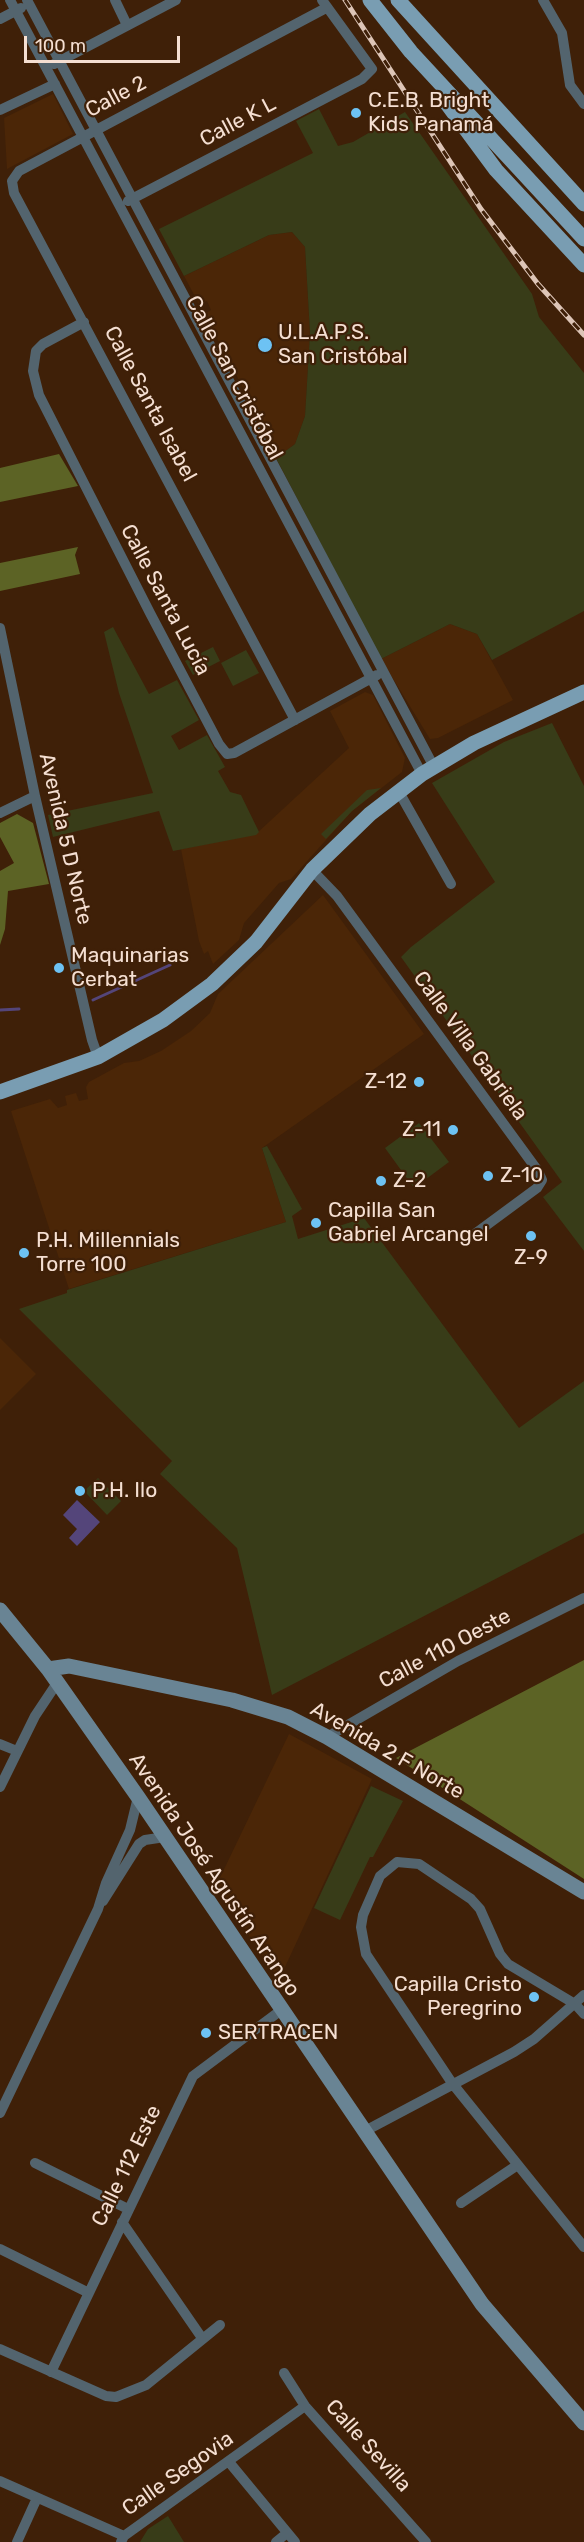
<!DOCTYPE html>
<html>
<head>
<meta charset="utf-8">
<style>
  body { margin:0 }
  #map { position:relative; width:584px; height:2542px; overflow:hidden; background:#3f2008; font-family:Rubik,sans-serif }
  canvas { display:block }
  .scale { position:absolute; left:24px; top:36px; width:156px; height:27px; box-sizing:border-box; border:3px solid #f5dfd2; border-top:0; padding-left:8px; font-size:18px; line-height:21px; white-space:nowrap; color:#f5dfd2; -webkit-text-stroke:4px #3f2008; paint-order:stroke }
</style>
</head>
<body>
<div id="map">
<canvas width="584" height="2542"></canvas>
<div class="scale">100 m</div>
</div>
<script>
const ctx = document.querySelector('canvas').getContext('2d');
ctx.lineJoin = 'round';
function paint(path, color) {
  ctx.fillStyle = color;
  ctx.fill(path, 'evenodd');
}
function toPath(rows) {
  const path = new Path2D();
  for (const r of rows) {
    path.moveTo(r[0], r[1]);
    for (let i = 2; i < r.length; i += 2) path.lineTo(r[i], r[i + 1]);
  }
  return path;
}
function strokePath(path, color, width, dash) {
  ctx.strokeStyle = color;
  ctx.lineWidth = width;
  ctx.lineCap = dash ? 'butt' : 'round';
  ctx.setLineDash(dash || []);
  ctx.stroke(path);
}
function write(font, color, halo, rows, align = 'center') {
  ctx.font = font + ' Rubik,sans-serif';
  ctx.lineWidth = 4.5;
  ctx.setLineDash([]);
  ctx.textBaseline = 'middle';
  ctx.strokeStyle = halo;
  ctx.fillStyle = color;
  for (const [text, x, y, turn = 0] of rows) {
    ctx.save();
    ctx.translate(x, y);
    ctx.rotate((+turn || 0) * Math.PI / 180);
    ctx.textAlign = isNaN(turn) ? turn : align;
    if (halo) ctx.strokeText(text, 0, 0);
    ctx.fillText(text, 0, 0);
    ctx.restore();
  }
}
const built = toPath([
  [53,94,73,134,7,169,4,118],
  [292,232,305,247,310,333,305,416,295,444,279,456,204,314,211,310,207,301,199,304,184,276,269,235],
  [450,624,477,634,513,700,438,738,430,739,381,659],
  [365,692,373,695,405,758,402,772,352,811,291,879,279,883,244,923,239,940,213,964,208,951,204,954,199,941,181,849,256,834,349,748,330,711],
  [323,895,424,1034,262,1148,286,1222,69,1289,11,1111,50,1099,58,1108,67,1105,65,1096,76,1093,79,1101,88,1099,86,1087,89,1082,124,1063,139,1061,161,1051,191,1031,210,1013,218,994],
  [0,1338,36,1374,0,1410],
  [289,1734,372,1779,279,1980,216,1886]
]);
const green = toPath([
  [319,109,338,146,353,142,405,112,532,294,539,317,584,373,584,611,492,660,477,634,450,624,381,659,276,458,295,444,305,416,310,333,305,247,292,232,269,235,184,276,159,229,313,153,296,121],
  [113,627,149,694,177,680,199,720,171,736,179,750,207,735,225,767,218,771,230,792,241,795,259,832,256,835,173,851,159,811,53,837,48,815,153,793,119,693,104,632],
  [213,647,220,661,193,675,185,661],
  [246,650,259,673,233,686,221,663],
  [552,723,584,786,584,1251,543,1197,562,1182,401,957,411,947,495,882,432,783,504,742],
  [381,788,352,811,326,839,321,834,367,790],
  [419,1123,449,1162,414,1188,385,1148],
  [267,1146,302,1209,292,1216,298,1239,364,1218,519,1428,584,1381,584,1533,272,1695,237,1548,160,1474,172,1461,19,1309,67,1293,67,1290,286,1222,262,1148],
  [98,1478,121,1501,107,1515,84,1491],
  [371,1786,403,1801,373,1857,370,1857,340,1920,314,1908],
  [168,2516,184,2542,140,2542,148,2529]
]);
const forest = toPath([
  [59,454,78,486,0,502,0,468],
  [78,547,75,555,80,574,0,591,0,563],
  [17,814,33,823,49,884,8,891,5,929,0,945,0,871,14,863,0,837,0,823],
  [584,1660,584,1879,396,1758]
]);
const water = toPath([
  [77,1500,100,1522,77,1546,69,1538,77,1529,63,1515]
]);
const stream = toPath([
  [93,1000,170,965],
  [0,1010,19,1009]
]);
const street = toPath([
  [10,0,422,774],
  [27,0,434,767],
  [115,0,127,25],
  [543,0,562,33,570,85,584,104],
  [0,19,21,8],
  [54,64,176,0],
  [0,110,55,84],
  [128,201,362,79,372,69,322,0],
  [84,322,43,344,36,351,33,371,39,395,150,613,219,744,227,754,234,753,377,675],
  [0,628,35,796,92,1040,98,1057],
  [295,720,14,193,12,181,19,171,326,8],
  [399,792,451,884],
  [0,813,35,796],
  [312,870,337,896,538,1171,542,1180,537,1188,476,1233],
  [327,1737,458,1661,584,1598],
  [0,1744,17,1751],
  [0,1787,35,1716,57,1683],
  [103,1901,139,1844,145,1840,165,1837],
  [584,2014,575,2004,508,1964,500,1954,480,1909,471,1899,419,1864,397,1862,380,1876,363,1915,361,1927,366,1954,452,2083,584,2247],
  [0,2113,98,1909,106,1883,130,1830,138,1797],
  [365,2131,514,2052,534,2039,584,1995],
  [35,2163,128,2209],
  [461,2203,516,2166],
  [122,2222,202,2338],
  [0,2249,89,2293],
  [0,2349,106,2396,116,2397,146,2385,220,2325],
  [51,2372,193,2076,280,2011],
  [284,2373,305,2406,426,2542],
  [229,2462,295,2542],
  [0,2481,124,2536],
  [17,2542,37,2498],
  [121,2542,124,2536,305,2406],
  [276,2542,287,2533]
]);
const secondary = toPath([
  [0,1610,48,1669,138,1797,482,2304,584,2423],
  [48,1669,69,1666,232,1700,288,1717,327,1737,584,1892]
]);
const primary = toPath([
  [370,0,411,52,584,239],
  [398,0,584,204],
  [445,101,496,170,584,265],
  [0,1092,98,1057,163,1020,212,984,256,942,312,870,370,814,422,774,474,743,584,692]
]);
const rail = toPath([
  [345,0,481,209,538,284,584,335]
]);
const markers = [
  [356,113,6,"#6dc2f3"],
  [265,345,8,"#6dc2f3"],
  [59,968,6,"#6dc2f3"],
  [419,1082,6,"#6dc2f3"],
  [453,1130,6,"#6dc2f3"],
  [488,1176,6,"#6dc2f3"],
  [381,1181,6,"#6dc2f3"],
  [316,1223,6,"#6dc2f3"],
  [531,1236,6,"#6dc2f3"],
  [24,1253,6,"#6dc2f3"],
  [80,1491,6,"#6dc2f3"],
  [534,1997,6,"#6dc2f3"],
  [206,2033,6,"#6dc2f3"]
];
const streetNames = [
  ["Calle 2",116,97,-28],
  ["Calle K L",238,122,-28],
  ["Calle San Cristóbal",234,378,62],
  ["Calle Santa Isabel",150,404,62],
  ["Calle Santa Lucía",165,600,62],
  ["Avenida 5 D Norte",65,839,77],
  ["Calle Villa Gabriela",470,1046,54],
  ["Calle 110 Oeste",445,1649,-28],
  ["Avenida 2 F Norte",387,1751,30],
  ["Avenida José Agustín Arango",214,1875,56],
  ["Calle 112 Este",127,2166,-64],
  ["Calle Sevilla",368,2446,48],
  ["Calle Segovia",178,2474,-35]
];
const poiNames = [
  ["C.E.B. Bright",368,101],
  ["Kids Panamá",368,125],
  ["U.L.A.P.S.",278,333],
  ["San Cristóbal",278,357],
  ["Maquinarias",71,956],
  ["Cerbat",71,980],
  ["Z-12",407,1082,"right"],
  ["Z-11",441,1130,"right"],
  ["Z-10",500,1176],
  ["Z-2",393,1181],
  ["Capilla San",328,1211],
  ["Gabriel Arcangel",328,1235],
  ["P.H. Millennials",36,1241],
  ["Torre 100",36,1265],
  ["Z-9",531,1258,"center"],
  ["P.H. Ilo",92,1491],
  ["Capilla Cristo",522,1985,"right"],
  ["Peregrino",522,2009,"right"],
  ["SERTRACEN",218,2033]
];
paint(built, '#4b2607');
paint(green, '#383c18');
paint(forest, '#5c6325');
paint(water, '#54457a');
strokePath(stream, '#54457a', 3);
strokePath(street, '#53646e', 10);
strokePath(secondary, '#698494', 15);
strokePath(primary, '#799db2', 15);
strokePath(rail, '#ddc5b7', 5);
strokePath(rail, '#3f2008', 3, [9]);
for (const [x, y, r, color] of markers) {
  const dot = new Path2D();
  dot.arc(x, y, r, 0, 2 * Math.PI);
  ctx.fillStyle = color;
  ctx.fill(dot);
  strokePath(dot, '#3f2008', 2);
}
write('21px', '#f5dfd2', '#3f2008', streetNames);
write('21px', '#f5dfd2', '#3f2008', poiNames, 'left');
</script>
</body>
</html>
